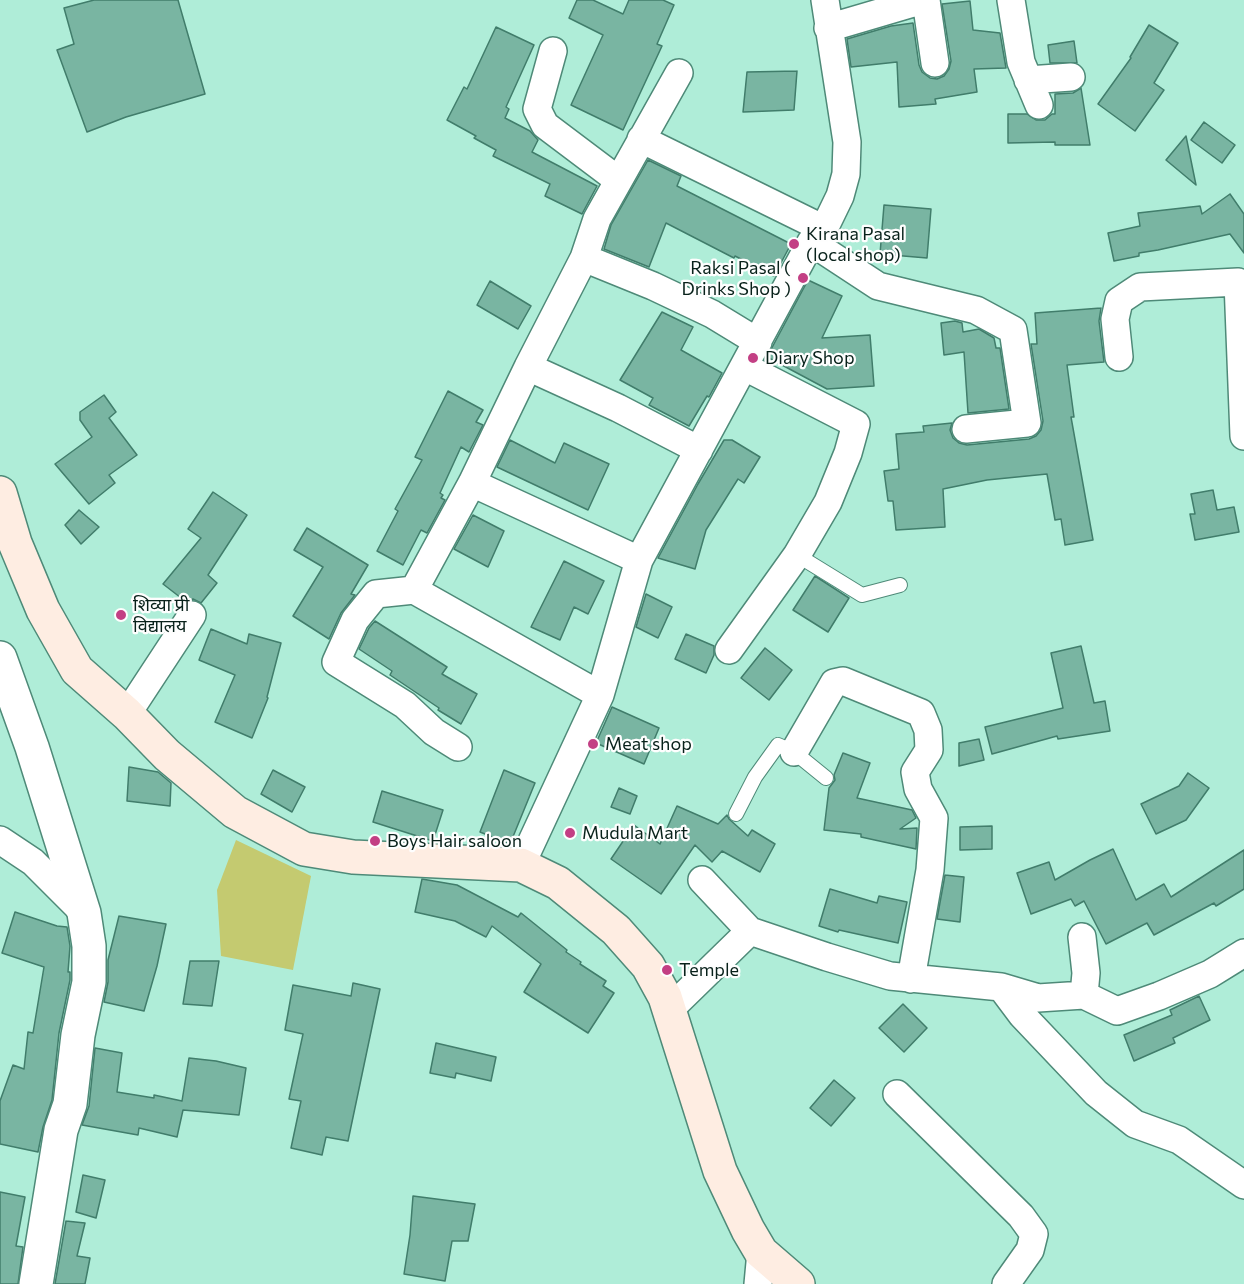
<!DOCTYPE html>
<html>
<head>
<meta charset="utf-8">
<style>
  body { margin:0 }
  canvas { display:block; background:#afedd8 }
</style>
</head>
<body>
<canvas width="1244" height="1284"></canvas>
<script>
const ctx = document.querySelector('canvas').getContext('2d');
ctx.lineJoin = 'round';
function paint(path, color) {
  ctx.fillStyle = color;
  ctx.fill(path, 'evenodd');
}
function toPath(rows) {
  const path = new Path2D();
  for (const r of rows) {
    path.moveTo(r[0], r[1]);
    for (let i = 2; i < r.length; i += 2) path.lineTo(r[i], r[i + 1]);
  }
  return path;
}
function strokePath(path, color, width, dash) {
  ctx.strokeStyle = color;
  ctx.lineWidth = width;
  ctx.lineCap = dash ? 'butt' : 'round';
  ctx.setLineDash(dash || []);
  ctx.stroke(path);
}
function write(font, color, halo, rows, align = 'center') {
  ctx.font = font + ' Commissioner,"Noto Sans Devanagari",sans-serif';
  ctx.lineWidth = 4.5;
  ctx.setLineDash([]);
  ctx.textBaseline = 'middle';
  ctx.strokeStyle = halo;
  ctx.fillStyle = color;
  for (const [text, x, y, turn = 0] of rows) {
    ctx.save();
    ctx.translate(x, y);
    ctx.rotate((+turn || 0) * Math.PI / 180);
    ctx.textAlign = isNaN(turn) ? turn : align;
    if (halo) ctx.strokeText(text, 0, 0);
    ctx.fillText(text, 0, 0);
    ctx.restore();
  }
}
const green = toPath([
  [236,840,311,876,293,970,221,956,217,890]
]);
const building = toPath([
  [94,0,178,0,205,94,126,117,87,132,57,50,74,44,64,8,94,0],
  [577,0,593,0,623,14,629,0,663,0,674,5,657,44,662,46,623,130,571,105,603,35,569,18,577,0],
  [970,1,973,30,1000,33,1006,68,974,69,977,92,935,99,936,104,899,107,897,62,851,67,847,39,891,26,913,23,919,65,922,72,930,78,937,79,944,76,949,69,951,61,942,4,970,1],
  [1149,25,1178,43,1154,83,1164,90,1135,131,1098,104,1131,58,1130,57,1149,25],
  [496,27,534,45,506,107,509,109,505,118,530,131,538,140,532,152,597,186,582,214,545,196,550,184,493,156,496,150,474,138,476,136,447,120,464,87,467,89,496,27],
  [1074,41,1077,63,1050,63,1048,45,1074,41],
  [797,71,794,110,743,112,747,72,797,71],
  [1081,88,1090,145,1055,145,1055,142,1008,143,1008,114,1027,114,1036,120,1045,120,1052,114,1055,114,1055,94,1073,93,1081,88],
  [1204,122,1235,145,1222,163,1191,140,1204,122],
  [1186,136,1196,185,1166,160,1186,136],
  [648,160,681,176,677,186,791,244,774,276,735,256,734,258,666,223,649,267,604,249,611,225,648,160],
  [1230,194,1244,214,1244,253,1230,234,1158,250,1139,253,1139,256,1114,261,1108,233,1140,226,1138,213,1200,206,1202,214,1230,194],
  [884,205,931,209,927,258,880,254,884,205],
  [808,280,842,296,822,338,870,335,874,386,827,389,767,357,808,280],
  [490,281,531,306,518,329,477,305,490,281],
  [1101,308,1099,321,1104,362,1067,365,1074,417,1071,417,1093,540,1065,545,1061,519,1055,520,1047,474,987,480,943,489,945,527,896,530,893,501,888,501,884,471,899,469,896,434,924,432,923,426,952,423,950,430,953,438,959,443,967,445,1029,439,1036,436,1041,430,1043,421,1031,344,1037,344,1035,313,1101,308],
  [662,312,693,327,681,350,722,373,709,397,707,396,689,426,649,405,653,398,620,380,662,312],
  [955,321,962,323,963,332,979,329,994,338,996,348,1000,348,1009,409,968,413,964,352,944,355,941,323,955,321],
  [448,391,483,410,476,422,483,425,469,452,461,447,440,493,443,495,441,498,445,500,427,533,421,530,403,565,377,551,398,511,395,509,422,460,415,457,448,391],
  [104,395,116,412,109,418,137,455,109,475,115,483,89,504,55,464,92,437,80,420,80,412,104,395],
  [510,440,555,463,564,443,609,464,588,510,497,467,510,440],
  [724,440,732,440,760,457,744,483,738,479,706,530,695,569,658,558,698,484,724,440],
  [1213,490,1217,510,1234,507,1239,532,1195,540,1190,514,1195,514,1191,494,1213,490],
  [213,492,247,515,208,575,217,583,201,603,193,599,185,601,163,584,201,538,188,529,213,492],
  [79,510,99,527,81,544,65,525,79,510],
  [473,515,504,531,488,567,454,549,473,515],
  [307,528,368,565,351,594,355,595,341,613,329,639,293,616,323,567,294,550,307,528],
  [564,561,604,581,588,614,574,607,560,640,531,627,564,561],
  [815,576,849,598,828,632,793,610,815,576],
  [646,594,672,607,658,638,636,627,646,594],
  [375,621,447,667,442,674,477,694,461,724,438,710,439,708,390,675,392,671,359,649,369,628,375,621],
  [211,629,247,644,249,634,281,643,267,697,268,698,252,738,215,722,235,675,199,660,211,629],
  [686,634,714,646,714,655,706,673,675,659,686,634],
  [1081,646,1094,703,1105,701,1110,731,1058,739,1057,736,992,754,985,727,1063,708,1051,653,1081,646],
  [765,648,792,670,769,700,741,678,765,648],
  [612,707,659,728,644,764,596,743,612,707],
  [979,739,984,760,959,766,959,743,979,739],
  [843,753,870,763,857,798,912,810,916,818,900,829,917,828,916,849,861,837,861,834,824,830,829,788,835,780,834,775,843,753],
  [129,767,158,772,171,783,170,806,127,801,129,767],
  [273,770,305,787,292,812,261,794,273,770],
  [504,770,535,783,510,844,480,832,504,770],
  [1188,773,1209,788,1186,820,1156,834,1141,804,1179,786,1188,773],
  [619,788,637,796,630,814,611,807,619,788],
  [382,791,443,810,433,841,373,822,382,791],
  [677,806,718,824,727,815,729,819,748,836,752,830,775,844,760,872,722,851,712,862,695,845,661,894,611,859,634,825,660,844,677,806],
  [992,826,992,849,960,850,960,827,992,826],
  [1113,849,1136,900,1164,884,1171,897,1244,850,1244,889,1216,906,1214,903,1154,935,1147,923,1106,944,1084,901,1075,906,1071,899,1031,914,1017,873,1049,862,1055,880,1090,860,1113,849],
  [945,875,964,877,960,922,937,919,945,875],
  [422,879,457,885,518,917,521,913,567,950,566,952,581,962,580,964,606,981,603,986,614,993,588,1033,524,992,541,964,492,926,486,937,455,921,415,912,422,879],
  [830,889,877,903,879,896,907,902,898,943,839,930,838,932,819,926,830,889],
  [15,912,57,926,67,927,70,946,68,972,70,972,70,980,59,1033,52,1100,43,1127,38,1152,0,1144,0,1101,13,1065,24,1069,28,1032,33,1033,44,967,2,953,15,912],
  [119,916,166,924,157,966,144,1011,104,1002,108,982,108,960,119,916],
  [190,961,219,961,212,1006,183,1004,190,961],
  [353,983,380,989,348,1141,326,1137,322,1155,291,1148,301,1101,289,1099,303,1034,285,1030,293,985,351,996,353,983],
  [1199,996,1210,1020,1173,1038,1175,1043,1134,1061,1124,1035,1172,1015,1170,1010,1199,996],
  [903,1004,927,1028,904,1052,879,1028,903,1004],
  [436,1043,496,1057,491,1081,456,1073,455,1078,430,1073,436,1043],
  [95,1048,122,1053,117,1092,154,1098,154,1095,182,1101,189,1058,216,1061,246,1068,239,1115,183,1110,177,1137,139,1128,138,1135,82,1125,89,1106,95,1048],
  [834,1080,855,1098,831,1126,810,1108,834,1080],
  [83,1175,105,1180,96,1218,76,1212,83,1175],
  [0,1192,25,1197,16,1246,23,1247,18,1284,0,1284,0,1192],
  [413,1196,475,1204,468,1241,452,1241,445,1281,404,1274,410,1235,413,1196],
  [66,1221,85,1223,77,1256,90,1258,85,1284,55,1284,66,1221]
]);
const service = toPath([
  [797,555,862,595,900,585],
  [736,814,755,777,778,745,794,752,826,778]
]);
const minor = toPath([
  [926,0,935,63],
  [1011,0,1021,62,1039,105],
  [828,28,923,0],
  [553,51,537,109,545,125,618,180],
  [1028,80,1071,77],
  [641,139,824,229],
  [811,242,878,286,976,310,1013,330,1027,423,966,429],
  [584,258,653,286,712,314,758,342],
  [1244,289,1238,282,1244,436],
  [1119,357,1115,319,1119,301,1140,287,1238,282],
  [528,367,618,408,699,450],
  [472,483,639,560],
  [414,590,472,483,528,367,584,258,597,219,679,73],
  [729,650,797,555,828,502,848,453,856,424,745,367],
  [127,714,192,615],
  [458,747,434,732,405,705,336,662,355,620,376,594,414,590,600,695],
  [794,752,834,683,843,681,921,713,928,730,929,750,915,772,918,789,934,818,930,870,911,979],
  [0,840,33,862,84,913],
  [521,865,600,695,639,560,811,242,824,229,840,196,846,174,847,142,825,0],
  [702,880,750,931,827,957,890,976,1001,987,1038,998,1084,995,1086,973,1082,937],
  [1001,987,1022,1015,1096,1093,1135,1124,1179,1140,1244,1185],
  [1084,995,1117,1011,1159,996,1210,974,1244,953],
  [669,1010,750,931],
  [897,1094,1021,1216,1034,1234,1030,1250,1006,1284],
  [758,1284,761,1252]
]);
const tertiary = toPath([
  [0,658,32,747,84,913,89,946,89,982,78,1035,70,1104,61,1130,36,1284]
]);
const secondary = toPath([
  [0,493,15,543,43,610,77,670,127,714,167,755,235,812,304,849,353,857,521,865,558,883,616,930,648,966,665,997,720,1171,748,1230,761,1252,798,1284]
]);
const markers = [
  [794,244,6,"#c33f84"],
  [803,278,6,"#c33f84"],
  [753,358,6,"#c33f84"],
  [121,615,6,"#c33f84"],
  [593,744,6,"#c33f84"],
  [570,833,6,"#c33f84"],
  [375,841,6,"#c33f84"],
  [667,970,6,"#c33f84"]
];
const poiNames = [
  ["Kirana Pasal",806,234],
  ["(local shop)",806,255],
  ["Raksi Pasal (",791,268,"right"],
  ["Drinks Shop )",791,289,"right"],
  ["Diary Shop",765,358],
  ["शिव्या प्री",133,605],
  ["विद्यालय",133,626],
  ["Meat shop",605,744],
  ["Mudula Mart",582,833],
  ["Boys Hair saloon",387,841],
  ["Temple",679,970]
];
paint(green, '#c4ca70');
paint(building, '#79b5a2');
strokePath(building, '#417d6b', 1.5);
strokePath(service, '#4e8a78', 16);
strokePath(minor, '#4e8a78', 30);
strokePath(tertiary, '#4e8a78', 36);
strokePath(secondary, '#4e8a78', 36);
strokePath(service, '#fff', 14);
strokePath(minor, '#fff', 27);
strokePath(tertiary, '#fff', 33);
strokePath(secondary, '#feede2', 33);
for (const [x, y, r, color] of markers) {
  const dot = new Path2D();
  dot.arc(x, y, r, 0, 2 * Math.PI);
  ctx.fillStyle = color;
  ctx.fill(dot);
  strokePath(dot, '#fefefe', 2);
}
write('18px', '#08211a', '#fefefe', poiNames, 'left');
</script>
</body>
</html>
